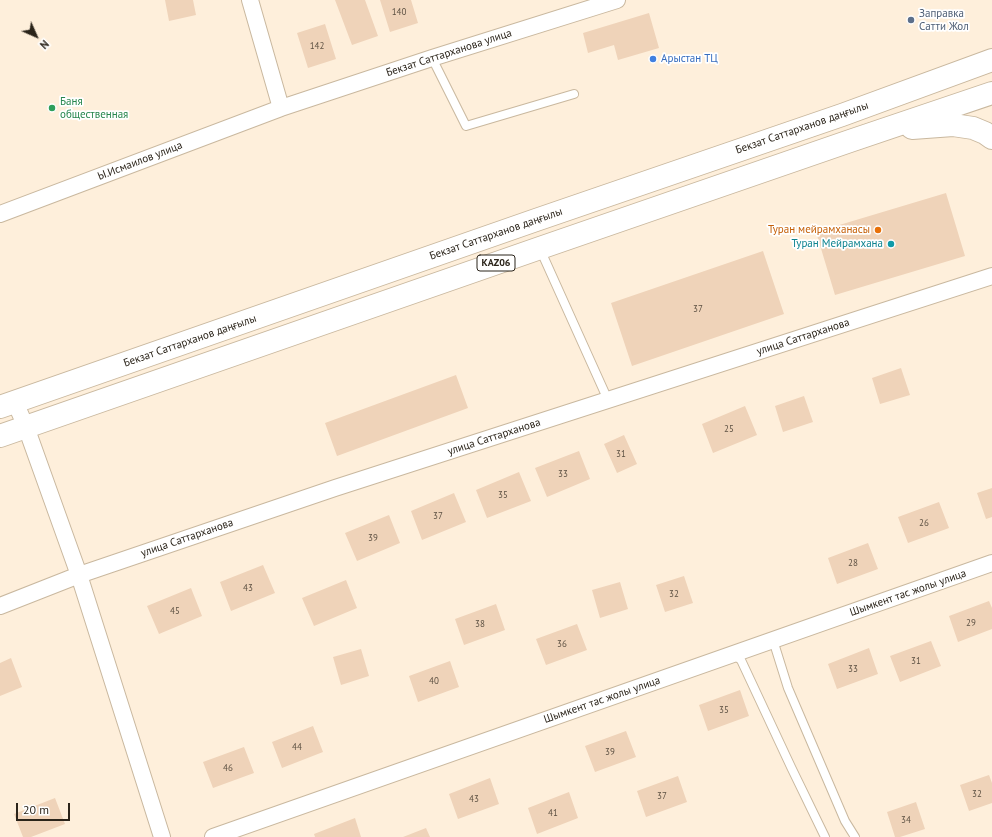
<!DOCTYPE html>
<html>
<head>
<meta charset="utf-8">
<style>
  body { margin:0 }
  #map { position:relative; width:992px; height:837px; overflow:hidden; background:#feefdb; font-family:"PT Sans",sans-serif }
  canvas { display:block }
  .north { position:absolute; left:16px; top:16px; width:40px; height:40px; -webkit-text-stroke:3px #fff; paint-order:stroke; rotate:135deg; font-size:11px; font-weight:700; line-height:16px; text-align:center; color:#2b241a }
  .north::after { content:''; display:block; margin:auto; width:14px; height:18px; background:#2b241a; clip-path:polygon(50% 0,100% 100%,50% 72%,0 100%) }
  .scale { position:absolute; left:16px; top:803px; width:54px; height:18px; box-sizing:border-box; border:2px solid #2b241a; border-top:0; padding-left:5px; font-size:12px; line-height:14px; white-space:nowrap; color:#2b241a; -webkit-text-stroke:3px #fff; paint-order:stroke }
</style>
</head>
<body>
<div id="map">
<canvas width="992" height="837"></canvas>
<div class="north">N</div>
<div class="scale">20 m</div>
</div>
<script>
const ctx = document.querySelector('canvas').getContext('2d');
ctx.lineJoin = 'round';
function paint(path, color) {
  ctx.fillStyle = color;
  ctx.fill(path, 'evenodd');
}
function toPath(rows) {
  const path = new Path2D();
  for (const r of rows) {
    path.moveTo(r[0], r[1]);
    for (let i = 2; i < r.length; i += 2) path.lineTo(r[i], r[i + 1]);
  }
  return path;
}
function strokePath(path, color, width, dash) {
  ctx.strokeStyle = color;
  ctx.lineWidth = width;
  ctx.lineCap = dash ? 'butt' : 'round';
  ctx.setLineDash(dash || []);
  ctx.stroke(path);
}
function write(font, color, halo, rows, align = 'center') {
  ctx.font = font + ' "PT Sans",sans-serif';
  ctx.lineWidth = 3.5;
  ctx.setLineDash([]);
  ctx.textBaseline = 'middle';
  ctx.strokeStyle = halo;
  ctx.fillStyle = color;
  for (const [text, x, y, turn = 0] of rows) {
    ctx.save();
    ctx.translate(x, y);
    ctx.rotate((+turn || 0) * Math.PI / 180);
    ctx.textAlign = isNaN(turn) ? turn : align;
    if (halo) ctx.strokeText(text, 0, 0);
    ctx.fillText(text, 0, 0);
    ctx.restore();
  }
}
const building = toPath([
  [165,0,193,0,196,15,169,21],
  [335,0,365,0,378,36,352,45],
  [380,0,411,0,418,23,390,32],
  [649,13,659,48,618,60,614,45,588,53,583,33],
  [325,24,336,59,308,68,297,33],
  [946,193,965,256,835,295,816,232],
  [763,251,784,314,632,366,611,303],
  [901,368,910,395,880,404,872,378],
  [456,375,468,408,337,456,325,423],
  [804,396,813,422,783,432,775,406],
  [745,406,757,435,713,453,702,424],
  [624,435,637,464,617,473,604,444],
  [579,451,590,479,547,497,535,468],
  [519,472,531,501,487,518,476,490],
  [992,488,992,517,986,519,977,493],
  [454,493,466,522,422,540,411,511],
  [939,502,949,528,908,543,898,517],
  [389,515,400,543,357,561,345,533],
  [868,543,878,569,837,584,828,558],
  [263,565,275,593,231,611,220,582],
  [684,576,693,603,665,612,656,585],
  [346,580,357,608,314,626,302,598],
  [620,582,628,609,600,618,592,590],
  [191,588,202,616,159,634,147,606],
  [989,601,992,608,992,629,958,642,949,616],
  [496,604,505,630,464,645,455,619],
  [577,624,587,650,546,665,536,639],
  [931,641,941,666,900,682,890,656],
  [869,648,878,674,837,689,828,664],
  [361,649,369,676,341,685,333,657],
  [11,658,22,687,0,696,0,663],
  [450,661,459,687,418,702,409,676],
  [740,690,749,716,708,731,699,705],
  [313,726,323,752,282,768,272,742],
  [626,731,636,757,595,772,585,746],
  [244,747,254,773,213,788,203,762],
  [989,775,992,783,992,803,969,811,960,785],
  [678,776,687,802,646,817,637,791],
  [490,778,499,804,458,819,449,794],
  [569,792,578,818,537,834,528,808],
  [55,798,65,824,31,837,23,837,14,814],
  [916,802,925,829,900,837,895,837,887,812],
  [355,818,361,837,315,837,314,834],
  [426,828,430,837,403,837]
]);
const lane = toPath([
  [432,58,466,126,574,94],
  [540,249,608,400],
  [773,640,788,688,845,821,855,837],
  [733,654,741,660,791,767,825,837]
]);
const street = toPath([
  [250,0,281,108],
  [0,214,281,108,432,58,617,0],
  [15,402,26,427,79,575,162,837],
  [0,606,79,575,335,488,992,276],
  [213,837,992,563]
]);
const primary = toPath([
  [912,128,953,125,973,128,985,133,992,138],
  [0,407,536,220,842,115,992,60],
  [0,436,540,248,850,141,992,93]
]);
const markers = [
  [911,20,4,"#5c6f8a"],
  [653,59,4,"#3f7fe0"],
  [52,108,4,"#2e9e5b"],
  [878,230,4,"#e8710a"],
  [891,244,4,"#0f9aa8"]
];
const numberNames = [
  ["140",399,12],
  ["142",317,46],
  ["37",698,309],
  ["25",729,429],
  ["31",621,454],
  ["33",563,474],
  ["35",503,495],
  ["37",438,516],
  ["26",924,523],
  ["39",373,538],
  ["28",853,563],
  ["43",248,588],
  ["32",674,594],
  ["45",175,611],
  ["29",971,623],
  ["38",480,624],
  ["36",562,644],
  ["31",916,661],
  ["33",853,669],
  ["40",434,681],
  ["35",724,710],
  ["44",297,747],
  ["39",610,752],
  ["46",228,768],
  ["32",977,794],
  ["37",662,796],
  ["43",474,799],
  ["41",553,813],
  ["34",906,820]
];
const shields = [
  [496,263,38]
];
const shieldNames = [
  ["KАZ06",496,263]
];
const serviceNames = [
  ["Заправка",919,14],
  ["Сатти Жол",919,27]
];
const streetNames = [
  ["Бекзат Саттарханова улица",449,53,-18],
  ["Бекзат Саттарханов даңғылы",802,128,-19],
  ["Ы.Исмаилов улица",140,161,-21],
  ["Бекзат Саттарханов даңғылы",496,234,-19],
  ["улица Саттарханова",803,337,-18],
  ["Бекзат Саттарханов даңғылы",190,341,-19],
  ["улица Саттарханова",494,437,-18],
  ["улица Саттарханова",187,538,-19],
  ["Шымкент тас жолы улица",908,593,-19],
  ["Шымкент тас жолы улица",602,700,-19]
];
const shopNames = [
  ["Арыстан ТЦ",661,59]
];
const leisureNames = [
  ["Баня",60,102],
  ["общественная",60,115]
];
const foodNames = [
  ["Туран мейрамханасы",870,230]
];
const cultureNames = [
  ["Туран Мейрамхана",883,244]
];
paint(building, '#efd3b9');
strokePath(lane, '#c9b89f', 10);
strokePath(street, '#c9b89f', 18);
strokePath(primary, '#c9b89f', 24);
strokePath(lane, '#fff', 8);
strokePath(street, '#fff', 16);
strokePath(primary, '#fff', 22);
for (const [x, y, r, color] of markers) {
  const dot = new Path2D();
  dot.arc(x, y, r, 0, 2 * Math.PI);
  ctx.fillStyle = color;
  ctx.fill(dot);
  strokePath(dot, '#fff', 1.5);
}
write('9px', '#5c5042', null, numberNames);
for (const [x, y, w] of shields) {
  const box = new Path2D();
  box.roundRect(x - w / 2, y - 8, w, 16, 3);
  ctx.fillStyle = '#fff';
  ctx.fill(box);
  strokePath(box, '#2b241a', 1);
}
write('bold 10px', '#2b241a', null, shieldNames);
write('11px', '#4e5e75', '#fff', serviceNames, 'left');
write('11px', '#2b241a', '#fff', streetNames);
write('11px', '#366cbe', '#fff', shopNames, 'left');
write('11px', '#27864d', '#fff', leisureNames, 'left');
write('11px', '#c56008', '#fff', foodNames, 'right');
write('11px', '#0d838f', '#fff', cultureNames, 'right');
</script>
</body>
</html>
